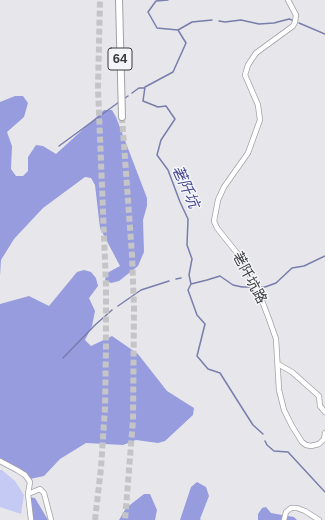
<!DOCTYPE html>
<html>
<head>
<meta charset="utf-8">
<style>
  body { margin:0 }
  canvas { display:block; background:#e7e7eb }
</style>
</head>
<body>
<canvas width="325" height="520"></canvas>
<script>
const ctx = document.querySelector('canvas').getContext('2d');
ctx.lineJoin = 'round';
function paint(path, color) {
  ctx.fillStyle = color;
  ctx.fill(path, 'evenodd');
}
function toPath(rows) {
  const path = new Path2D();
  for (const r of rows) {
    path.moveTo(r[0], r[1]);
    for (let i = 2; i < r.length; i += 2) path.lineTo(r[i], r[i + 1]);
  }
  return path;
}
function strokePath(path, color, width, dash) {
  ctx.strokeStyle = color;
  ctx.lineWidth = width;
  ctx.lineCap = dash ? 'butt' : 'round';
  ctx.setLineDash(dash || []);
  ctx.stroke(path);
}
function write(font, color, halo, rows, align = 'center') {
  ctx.font = font + ' Arial,"Noto Sans TC",sans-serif';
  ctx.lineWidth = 3;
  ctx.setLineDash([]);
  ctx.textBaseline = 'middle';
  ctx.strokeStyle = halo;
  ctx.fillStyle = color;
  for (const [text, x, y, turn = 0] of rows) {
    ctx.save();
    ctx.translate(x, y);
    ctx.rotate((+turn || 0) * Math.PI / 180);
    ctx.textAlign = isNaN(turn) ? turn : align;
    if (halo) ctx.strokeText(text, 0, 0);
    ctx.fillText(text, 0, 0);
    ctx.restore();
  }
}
const green = toPath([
  [0,470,2,470,15,481,24,495,21,514,0,507]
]);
const forest = toPath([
  [15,96,23,96,28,103,24,117,7,132,12,146,11,169,16,176,23,176,28,171,28,157,36,145,43,146,56,154,104,110,112,110,116,117,147,198,147,206,143,220,144,252,138,266,119,281,111,283,105,280,107,273,120,266,100,228,95,185,91,178,85,177,43,208,14,239,1,260,0,276,0,102],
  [84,270,91,272,96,278,98,286,89,298,95,311,92,326,85,340,91,346,112,336,138,354,167,391,194,408,193,415,165,441,158,443,136,440,123,445,86,443,60,459,44,476,30,479,24,477,0,463,0,304,29,296,49,306,77,272],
  [197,482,206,487,209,496,200,519,201,520,180,520,191,487],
  [144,494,150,494,157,510,155,520,119,520,126,508],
  [29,497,35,498,48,520,33,520],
  [266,507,271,513,294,517,297,520,258,520,258,514,262,508]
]);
const stream = toPath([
  [168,0,156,1,148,12,157,28,178,30,186,43,173,72,145,87,143,101,158,107,166,106,175,119,161,140,157,155,168,170,180,202,188,219,187,245,192,259,189,275,191,284,188,290,197,315,205,324,197,356,208,369,220,373,244,411,253,425,263,434],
  [219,21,225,22,241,20,259,24,274,23,289,19,292,20],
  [299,23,325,34],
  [178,30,192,22,212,20],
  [132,93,139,88,145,88],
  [125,98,128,96],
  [59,146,119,102],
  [176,279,181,278],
  [191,284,207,280,220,276,233,285,242,287,255,287],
  [258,287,265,287,276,283,292,268,304,266,325,256],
  [118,306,141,290,169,281],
  [63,358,95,325,112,310],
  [265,441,267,445,274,451,288,452,325,492]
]);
const highwayTunnel = toPath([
  [122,117,132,255,134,308,133,420,125,520],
  [95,520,101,468,105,408,106,345,106,285,98,88,100,0]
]);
const minor = toPath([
  [288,0,296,15,295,22,293,26,256,53,248,65,245,75,258,105,260,120,248,153,224,187,218,200,214,221,217,228,241,258,259,293,269,319,276,339,279,390,284,410,292,426,302,442,306,445,311,446,319,444,324,439,325,433],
  [278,364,292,372,319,396,320,406,325,412],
  [0,461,17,470,25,475,30,482,28,494,31,520],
  [28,494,40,489,44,493,51,520],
  [284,520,286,512,291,508,297,508,305,511,319,520]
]);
const highway = toPath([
  [119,0,122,117]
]);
const shields = [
  [120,59,24]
];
const shieldNames = [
  ["64",120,59]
];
const streetNames = [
  ["荖阡坑路",249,278,62]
];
const waterNames = [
  ["荖阡坑",185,187,66]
];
paint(green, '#c5caf5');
paint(forest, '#979cde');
strokePath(stream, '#797dab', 1.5);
strokePath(highwayTunnel, '#c5c5c8', 6, [6, 3]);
strokePath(minor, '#a2a2a5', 6);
strokePath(highway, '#a2a2a5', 8);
strokePath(minor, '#fff', 4.5);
strokePath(highway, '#fff', 6);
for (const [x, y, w] of shields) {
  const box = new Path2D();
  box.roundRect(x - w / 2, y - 11, w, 22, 3);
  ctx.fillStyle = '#f4f5f8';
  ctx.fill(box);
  strokePath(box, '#3b3b3d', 1);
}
write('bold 13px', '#3b3b3d', null, shieldNames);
write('14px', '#3b3b3d', '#f4f5f8', streetNames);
write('italic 15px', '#454593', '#f4f5f8', waterNames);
</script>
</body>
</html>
